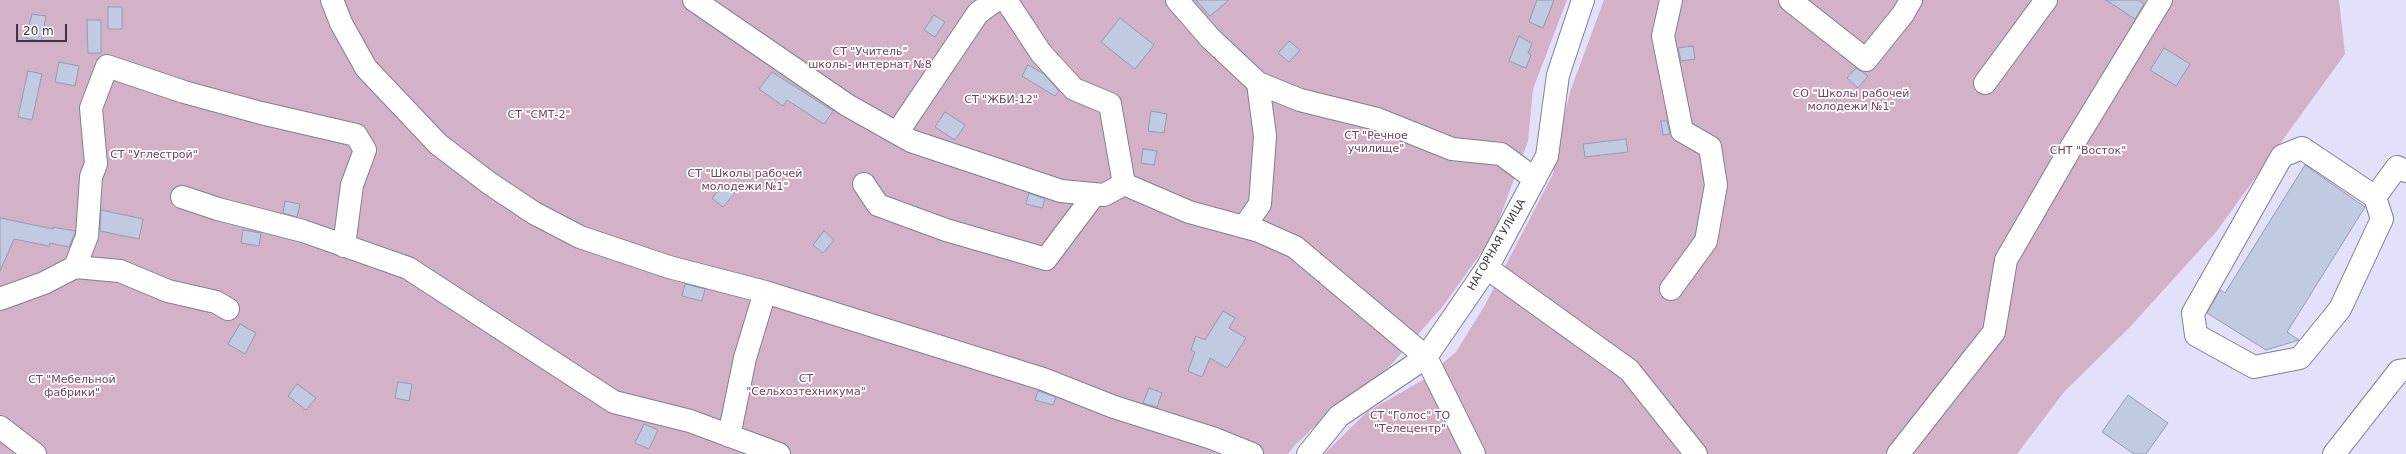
<!DOCTYPE html>
<html>
<head>
<meta charset="utf-8">
<style>
  body { margin:0 }
  #map { position:relative; width:2406px; height:454px; overflow:hidden; background:#e3e0f9; font-family:"DejaVu Sans",sans-serif }
  canvas { display:block }
  .scale { position:absolute; left:16px; top:24px; width:51px; height:18px; box-sizing:border-box; border:2px solid #3a3943; border-top:0; padding-left:5px; font-size:12px; line-height:14px; white-space:nowrap; color:#3a3943; -webkit-text-stroke:3px #fff; paint-order:stroke }
</style>
</head>
<body>
<div id="map">
<canvas width="2406" height="454"></canvas>
<div class="scale">20 m</div>
</div>
<script>
const ctx = document.querySelector('canvas').getContext('2d');
ctx.lineJoin = 'round';
function paint(path, color) {
  ctx.fillStyle = color;
  ctx.fill(path, 'evenodd');
}
function toPath(rows) {
  const path = new Path2D();
  for (const r of rows) {
    path.moveTo(r[0], r[1]);
    for (let i = 2; i < r.length; i += 2) path.lineTo(r[i], r[i + 1]);
  }
  return path;
}
function strokePath(path, color, width, dash) {
  ctx.strokeStyle = color;
  ctx.lineWidth = width;
  ctx.lineCap = dash ? 'butt' : 'round';
  ctx.setLineDash(dash || []);
  ctx.stroke(path);
}
function write(font, color, halo, rows, align = 'center') {
  ctx.font = font + ' "DejaVu Sans",sans-serif';
  ctx.lineWidth = 3.5;
  ctx.setLineDash([]);
  ctx.textBaseline = 'middle';
  ctx.strokeStyle = halo;
  ctx.fillStyle = color;
  for (const [text, x, y, turn = 0] of rows) {
    ctx.save();
    ctx.translate(x, y);
    ctx.rotate((+turn || 0) * Math.PI / 180);
    ctx.textAlign = isNaN(turn) ? turn : align;
    if (halo) ctx.strokeText(text, 0, 0);
    ctx.fillText(text, 0, 0);
    ctx.restore();
  }
}
const green = toPath([
  [0,0,1567,0,1533,89,1528,141,1493,236,1443,306,1390,366,1323,419,1295,445,1288,454,0,454],
  [1604,0,2339,0,2345,54,2216,232,2130,327,2064,392,2017,454,1324,454,1367,412,1423,380,1456,352,1485,305,1553,174,1555,155,1570,92]
]);
const building = toPath([
  [1196,0,1229,0,1210,16,1196,0],
  [1537,0,1554,0,1543,28,1529,22,1537,0],
  [2106,0,2138,0,2144,4,2135,19,2106,0],
  [108,7,122,7,122,29,108,29,108,7],
  [32,14,46,16,41,41,26,38,32,14],
  [934,15,945,22,935,37,924,30,934,15],
  [1120,18,1154,45,1135,69,1101,42,1120,18],
  [87,20,101,20,101,53,88,53,87,20],
  [1519,36,1532,44,1528,53,1531,55,1526,68,1509,61,1519,36],
  [1289,41,1300,50,1289,62,1278,53,1289,41],
  [1693,46,1695,59,1681,61,1678,48,1693,46],
  [2164,48,2190,64,2176,86,2150,70,2164,48],
  [59,62,79,66,75,86,55,82,59,62],
  [1028,65,1044,74,1059,91,1055,96,1022,76,1028,65],
  [1856,68,1868,76,1858,88,1847,78,1856,68],
  [28,71,42,74,32,120,18,117,28,71],
  [772,72,833,111,824,124,787,100,783,106,759,89,772,72],
  [1151,111,1167,114,1164,133,1148,131,1151,111],
  [945,112,965,125,955,140,935,127,945,112],
  [1661,121,1667,121,1670,134,1663,135,1661,121],
  [1626,139,1628,152,1585,157,1583,144,1626,139],
  [1143,149,1157,151,1154,165,1141,163,1143,149],
  [2305,165,2365,207,2287,332,2299,340,2266,350,2207,313,2220,290,2225,293,2305,165],
  [724,184,735,193,723,207,712,198,724,184],
  [1029,193,1045,199,1042,208,1026,204,1029,193],
  [285,201,300,204,297,217,283,213,285,201],
  [101,210,143,219,139,239,100,231,101,210],
  [0,218,53,229,53,227,75,231,75,233,69,247,50,243,49,246,14,239,0,271,0,218],
  [243,230,261,233,259,246,241,243,243,230],
  [824,231,834,240,823,253,813,245,824,231],
  [685,284,705,289,702,301,682,296,685,284],
  [1223,311,1235,318,1229,328,1246,338,1227,368,1210,358,1202,377,1188,371,1195,352,1191,350,1196,336,1205,340,1223,311],
  [240,324,256,333,245,354,228,344,240,324],
  [398,382,412,384,409,401,395,398,398,382],
  [297,384,316,398,306,410,288,396,297,384],
  [1149,388,1162,393,1157,407,1143,403,1149,388],
  [1038,391,1056,397,1053,405,1035,400,1038,391],
  [2128,395,2168,423,2146,454,2134,454,2102,432,2128,395],
  [644,424,658,430,649,449,635,443,644,424]
]);
const minor = toPath([
  [332,0,341,23,366,68,438,144,489,183,534,213,580,237,669,267,765,292,1043,379,1114,407,1212,438,1252,454],
  [694,0,847,105,911,141,1061,191,1104,195,1124,184],
  [1006,0,1041,53,1074,89,1110,104,1124,184,1189,212,1259,231,1295,247,1426,357,1474,454],
  [1177,0,1210,38,1258,83,1265,136,1260,204,1244,227],
  [1671,0,1663,36,1682,131,1710,147,1716,185,1706,241,1671,289],
  [1790,0,1866,60,1903,14,1911,0],
  [1258,83,1300,100,1377,119,1452,149,1501,154,1535,179],
  [1985,83,2046,0],
  [897,133,978,13,996,0],
  [864,184,878,205,946,230,1046,259,1094,195],
  [182,197,218,209,303,231,408,268,614,402,690,421,779,454],
  [2375,197,2382,219,2340,309,2300,358,2254,367,2196,335,2193,313,2282,156,2302,148,2375,197,2397,167,2406,171],
  [75,267,87,236,91,177,96,164,91,108,107,66,184,92,261,113,356,135,365,150,352,185,344,246],
  [1487,268,1629,370,1696,454],
  [0,299,44,283,75,267,120,271,168,291,216,302,228,309],
  [0,427,35,454],
  [729,436,745,358,765,292],
  [1308,454,1339,416,1426,357,1487,268,1547,156,1558,75,1583,0],
  [1898,454,1994,332,2006,260,2072,146,2161,0],
  [2334,454,2399,371,2406,370]
]);
const parkNames = [
  ["СТ \"Учитель\"",870,52],
  ["школы- интернат №8",870,65],
  ["СО \"Школы рабочей",1851,94],
  ["молодежи №1\"",1851,107],
  ["СТ \"ЖБИ-12\"",1001,100],
  ["СТ \"СМТ-2\"",539,115],
  ["СТ \"Речное",1376,136],
  ["училище\"",1376,149],
  ["СНТ \"Восток\"",2088,151],
  ["СТ \"Углестрой\"",154,155],
  ["СТ \"Школы рабочей",745,174],
  ["молодежи №1\"",745,187],
  ["СТ",806,379],
  ["\"Сельхозтехникума\"",806,392],
  ["СТ \"Мебельной",72,380],
  ["фабрики\"",72,393],
  ["СТ \"Голос\" ТО",1410,416],
  ["\"Телецентр\"",1410,429]
];
const streetNames = [
  ["НАГОРНАЯ УЛИЦА",1497,245,-60]
];
paint(green, '#d3b1c7');
paint(building, '#c0cbe2');
strokePath(building, '#929cb2', 1);
strokePath(minor, '#817f96', 24);
strokePath(minor, '#fff', 22);
write('11px', '#743d63', '#fff', parkNames);
write('11px', '#3a3943', '#fff', streetNames);
</script>
</body>
</html>
